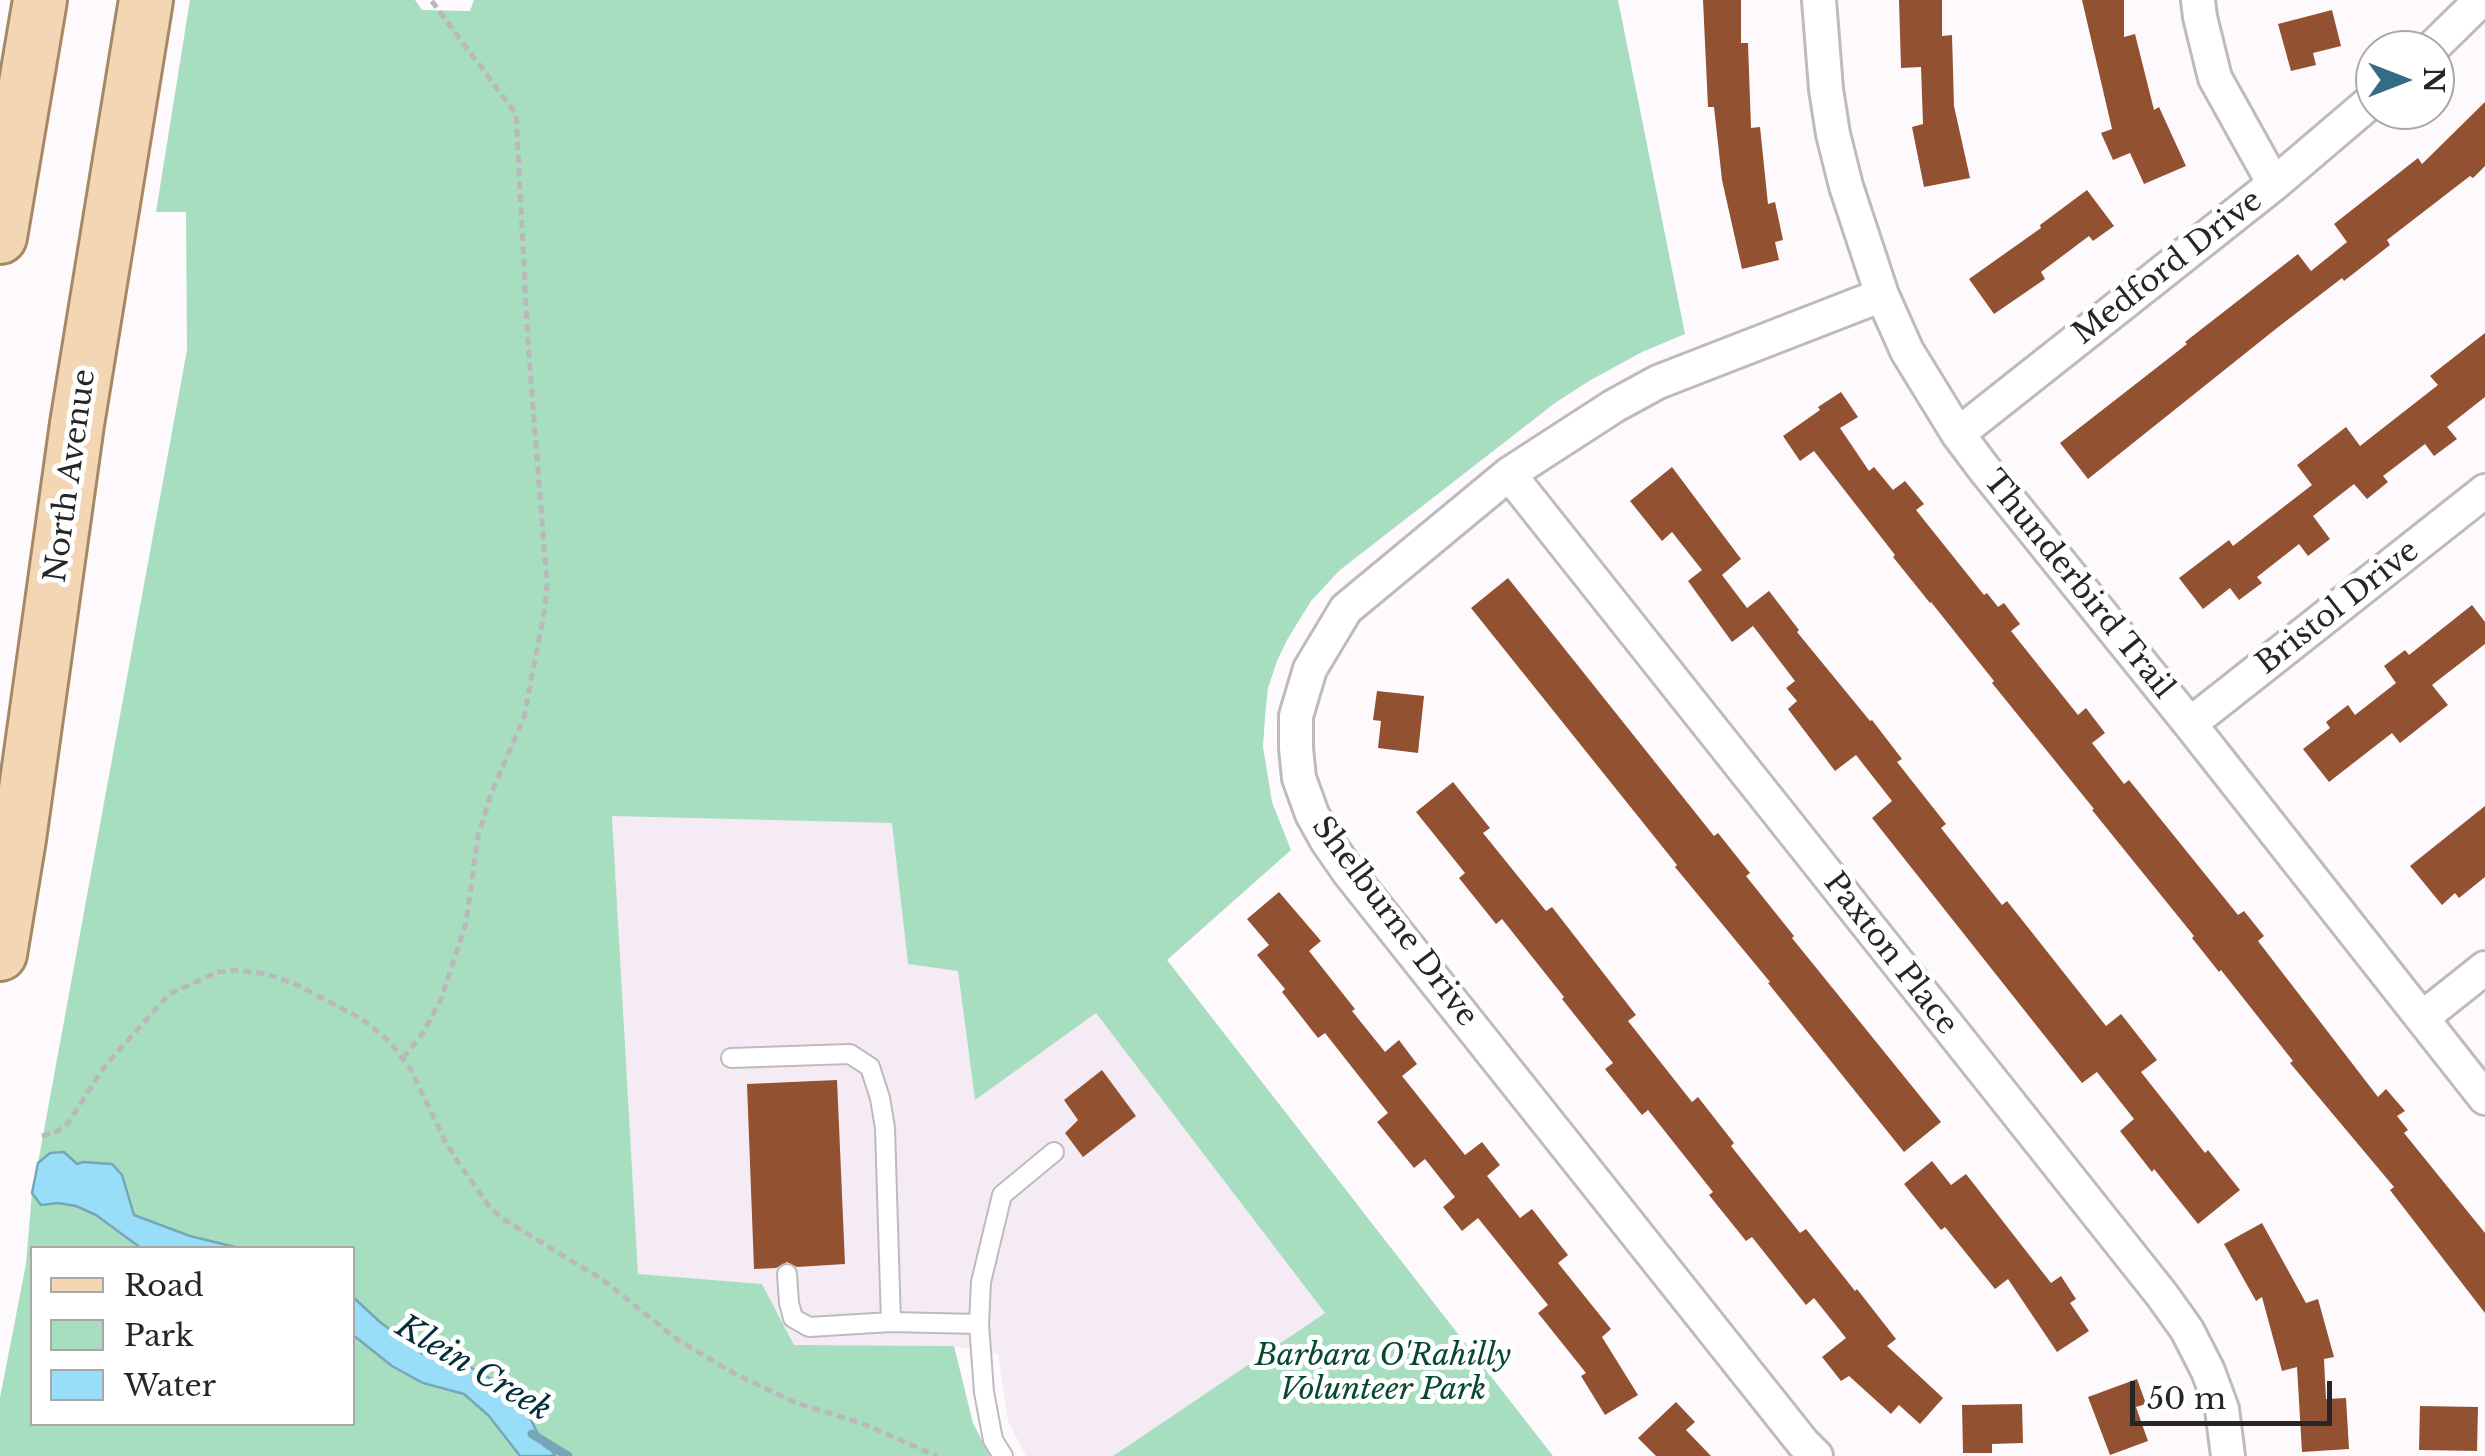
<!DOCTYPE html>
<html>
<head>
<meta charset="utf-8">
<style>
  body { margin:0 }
  #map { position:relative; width:2485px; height:1456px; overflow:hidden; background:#fdf9fd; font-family:"Libre Baskerville",serif }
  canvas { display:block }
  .legend { position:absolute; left:30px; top:1246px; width:325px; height:180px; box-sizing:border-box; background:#fff; border:2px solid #a9a8a9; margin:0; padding:12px 18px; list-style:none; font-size:30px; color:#272627 }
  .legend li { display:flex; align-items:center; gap:20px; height:50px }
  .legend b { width:50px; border:2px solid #a9a8a9 }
  .north { position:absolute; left:2355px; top:30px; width:100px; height:100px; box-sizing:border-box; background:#fff; border:2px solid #a9a8a9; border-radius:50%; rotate:90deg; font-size:28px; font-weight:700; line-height:40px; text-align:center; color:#272627 }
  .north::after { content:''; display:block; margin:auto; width:35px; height:45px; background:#336c85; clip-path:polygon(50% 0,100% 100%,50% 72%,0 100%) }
  .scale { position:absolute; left:2130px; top:1381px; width:202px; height:45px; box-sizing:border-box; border:5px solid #272627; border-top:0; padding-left:12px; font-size:30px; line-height:35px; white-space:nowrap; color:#272627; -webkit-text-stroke:8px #fff; paint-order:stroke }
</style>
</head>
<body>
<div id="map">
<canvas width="2485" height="1456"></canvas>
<ul class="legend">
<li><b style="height:12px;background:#f3d7b5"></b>Road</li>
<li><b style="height:28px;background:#a7dec0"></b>Park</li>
<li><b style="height:28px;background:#98def8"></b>Water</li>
</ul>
<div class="north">N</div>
<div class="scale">50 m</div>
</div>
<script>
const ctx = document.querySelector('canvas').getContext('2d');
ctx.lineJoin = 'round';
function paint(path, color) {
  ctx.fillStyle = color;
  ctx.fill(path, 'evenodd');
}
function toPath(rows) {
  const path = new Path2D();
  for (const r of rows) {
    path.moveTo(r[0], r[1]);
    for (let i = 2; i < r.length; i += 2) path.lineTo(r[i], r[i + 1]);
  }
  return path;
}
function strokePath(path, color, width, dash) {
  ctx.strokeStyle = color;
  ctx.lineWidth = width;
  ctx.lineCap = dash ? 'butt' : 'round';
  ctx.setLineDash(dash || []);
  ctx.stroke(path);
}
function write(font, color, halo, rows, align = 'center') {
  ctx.font = font + ' "Libre Baskerville",serif';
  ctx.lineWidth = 10;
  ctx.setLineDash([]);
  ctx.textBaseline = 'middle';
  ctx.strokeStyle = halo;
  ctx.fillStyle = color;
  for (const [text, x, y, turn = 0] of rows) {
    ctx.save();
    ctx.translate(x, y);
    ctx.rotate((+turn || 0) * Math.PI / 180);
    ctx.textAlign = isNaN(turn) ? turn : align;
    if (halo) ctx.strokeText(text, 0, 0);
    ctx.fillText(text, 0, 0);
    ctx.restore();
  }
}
const built = toPath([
  [612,815,893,823,908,963,958,970,975,1099,1096,1012,1325,1313,1113,1456,1026,1456,1008,1421,998,1354,954,1346,794,1345,762,1284,638,1275]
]);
const green = toPath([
  [190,0,415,0,422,10,470,11,474,0,1618,0,1685,334,1642,352,1589,381,1555,403,1340,570,1311,601,1287,640,1277,661,1268,688,1265,717,1263,747,1272,802,1291,850,1167,960,1553,1456,1113,1456,1325,1313,1096,1013,975,1100,958,971,908,964,892,823,612,816,638,1274,762,1284,794,1345,954,1346,973,1423,990,1456,555,1456,552,1451,544,1447,531,1419,493,1380,421,1353,380,1322,353,1297,352,1248,239,1248,190,1236,134,1215,122,1175,77,1164,63,1152,38,1163,187,350,186,212,156,212],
  [32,1193,41,1205,58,1203,76,1206,96,1215,141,1248,32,1248,32,1424,352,1424,353,1335,392,1366,423,1383,463,1394,489,1416,520,1456,0,1456,0,1398,26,1264]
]);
const water = toPath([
  [64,1152,77,1164,83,1162,112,1164,122,1175,134,1215,190,1236,239,1248,141,1248,96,1215,76,1206,58,1203,41,1205,32,1193,38,1163,50,1153,64,1152],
  [353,1297,380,1322,421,1353,470,1367,493,1380,531,1420,544,1446,552,1451,555,1456,520,1456,489,1416,464,1394,423,1383,392,1366,353,1335,353,1297]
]);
const stream = toPath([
  [532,1434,568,1456]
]);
const building = toPath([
  [1703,0,1741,0,1741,43,1748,43,1751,128,1760,127,1768,204,1775,202,1783,240,1775,242,1779,260,1742,269,1722,180,1714,107,1708,107],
  [1899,0,1942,0,1942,36,1952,35,1954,106,1970,178,1924,187,1912,127,1923,124,1921,67,1901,68],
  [2082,0,2124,0,2124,37,2135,34,2154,110,2159,107,2186,166,2144,184,2130,153,2113,160,2101,133,2112,129],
  [2332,10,2341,46,2313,53,2316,65,2291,71,2278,24],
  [2485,102,2485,166,2473,178,2470,176,2387,240,2390,245,2344,281,2342,278,2277,328,2088,479,2060,443,2187,344,2185,342,2298,254,2311,271,2347,242,2334,224,2418,158,2422,164],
  [2087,190,2114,226,2093,241,2089,236,2041,272,2045,279,1994,314,1969,279,2041,228,2040,225],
  [2485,333,2485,397,2447,427,2457,439,2434,456,2425,444,2383,476,2388,482,2367,499,2354,484,2313,516,2330,539,2308,556,2299,544,2257,577,2262,583,2239,600,2230,588,2203,609,2179,578,2229,540,2233,546,2312,485,2297,465,2346,427,2360,446,2438,385,2430,376],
  [1841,392,1858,417,1840,428,1869,471,1874,467,1893,490,1905,481,1924,504,1916,510,1984,595,1987,593,1998,607,2004,603,2020,624,2011,631,2078,715,2086,708,2105,733,2092,743,2124,784,2129,780,2238,915,2244,911,2264,936,2258,941,2378,1097,2386,1089,2405,1111,2397,1116,2408,1130,2404,1133,2485,1233,2485,1313,2390,1190,2394,1187,2290,1063,2293,1061,2221,970,2219,972,2192,938,2194,936,2092,810,2094,809,1992,683,1994,681,1931,602,1930,603,1893,557,1895,555,1814,451,1800,461,1783,436,1820,410,1818,407],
  [1672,467,1741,559,1722,575,1747,608,1769,591,1799,630,1797,632,1870,721,1872,720,1902,759,1897,762,1946,824,1941,828,2002,905,2007,901,2106,1026,2121,1014,2157,1060,2141,1072,2205,1153,2208,1150,2240,1190,2198,1224,2154,1169,2152,1172,2120,1131,2134,1119,2097,1072,2082,1083,1872,818,1892,801,1856,755,1835,771,1788,709,1797,701,1786,688,1795,681,1753,626,1732,642,1688,581,1702,570,1672,532,1662,541,1630,501],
  [1508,578,1714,836,1718,833,1750,873,1746,876,1794,936,1792,938,1941,1122,1904,1152,1768,983,1770,982,1675,867,1677,865,1471,608],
  [2472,605,2485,622,2485,644,2432,685,2448,705,2400,743,2392,733,2329,782,2303,749,2330,728,2326,722,2348,705,2355,715,2396,683,2384,666,2405,650,2409,655],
  [1377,691,1424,696,1418,753,1378,748,1381,721,1373,720],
  [1453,782,1490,828,1483,833,1546,911,1552,907,1636,1015,1628,1021,1692,1102,1698,1097,1734,1143,1731,1146,1800,1233,1806,1229,1855,1291,1857,1289,1896,1339,1887,1346,1943,1398,1920,1424,1899,1405,1891,1414,1849,1376,1841,1381,1822,1357,1846,1338,1814,1298,1806,1305,1752,1237,1746,1241,1709,1195,1713,1192,1648,1110,1642,1115,1605,1069,1613,1063,1562,999,1564,997,1502,919,1496,924,1459,878,1465,873,1416,812],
  [2485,806,2485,877,2459,898,2455,893,2442,905,2410,866],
  [1279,892,1321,941,1309,951,1355,1009,1352,1011,1385,1052,1399,1040,1417,1064,1402,1076,1465,1155,1482,1142,1500,1165,1487,1176,1520,1218,1532,1209,1568,1255,1558,1263,1611,1329,1602,1337,1638,1395,1605,1415,1581,1376,1586,1373,1538,1313,1548,1305,1478,1218,1462,1231,1443,1207,1455,1197,1425,1159,1414,1168,1377,1122,1388,1113,1325,1033,1318,1038,1282,992,1285,989,1257,955,1269,945,1247,919],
  [1102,1070,1136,1116,1083,1157,1065,1133,1078,1120,1064,1100],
  [837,1080,845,1264,797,1267,787,1262,776,1268,754,1269,747,1084],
  [1932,1161,1951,1185,1966,1174,2051,1283,2061,1276,2076,1299,2070,1303,2089,1331,2057,1352,2008,1279,1995,1289,1945,1227,1941,1230,1904,1184],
  [2262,1223,2306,1303,2318,1299,2334,1357,2324,1359,2326,1399,2346,1398,2349,1449,2302,1452,2297,1367,2282,1371,2262,1297,2256,1301,2224,1244],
  [2137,1379,2146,1404,2136,1407,2148,1441,2110,1455,2088,1397],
  [1676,1402,1695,1422,1686,1430,1711,1456,1656,1456,1638,1438],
  [2022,1404,2023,1443,1992,1444,1992,1453,1963,1453,1962,1405],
  [2420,1406,2478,1407,2477,1451,2419,1450]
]);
const path = toPath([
  [403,1058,423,1033,441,999,466,923,478,836,491,794,524,717,545,608,547,584,528,342,516,114,431,0],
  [42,1136,56,1132,68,1123,105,1066,169,994,218,972,235,970,266,974,293,983,362,1019,389,1041,410,1068,444,1139,458,1162,491,1209,508,1222,603,1280,678,1340,735,1374,796,1403,861,1423,937,1456]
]);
const lane = toPath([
  [731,1058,850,1054,870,1067,880,1098,885,1128,891,1322],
  [787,1274,789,1303,793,1318,809,1327,891,1322,979,1324],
  [1003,1456,993,1440,984,1392,979,1324,981,1282,1002,1195,1054,1152]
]);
const street = toPath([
  [1819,0,1826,89,1833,134,1846,186,1882,295,1907,351,1958,434,1985,470,2190,724,2485,1098],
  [2198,0,2200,17,2215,78,2274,184],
  [2430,50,2481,0],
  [1958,434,2274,184,2375,98],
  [1509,474,2162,1295,2187,1330,2208,1371,2222,1409,2228,1456],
  [2190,724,2485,491],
  [2422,1018,2485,968],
  [1816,1456,1803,1443,1350,874,1327,841,1312,814,1299,778,1296,748,1296,716,1310,669,1346,609,1509,474,1614,406,1658,382,1882,295]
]);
const primary = toPath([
  [0,237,40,0],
  [0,954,19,839,77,424,146,0]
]);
const streetNames = [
  ["Medford Drive",2168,268,-38],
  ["North Avenue",71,476,-82],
  ["Thunderbird Trail",2078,585,51],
  ["Bristol Drive",2338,608,-38],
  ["Shelburne Drive",1394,922,53],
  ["Paxton Place",1890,954,52]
];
const parkNames = [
  ["Barbara O'Rahilly",1383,1357],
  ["Volunteer Park",1383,1391]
];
const waterNames = [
  ["Klein Creek",473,1369,31]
];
paint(built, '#f4ebf5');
paint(green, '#a7dec0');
paint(water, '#98def8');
strokePath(water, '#76a7b9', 2.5);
strokePath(stream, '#76a7b9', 9);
paint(building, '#925231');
strokePath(lane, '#bebabe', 22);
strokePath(street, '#bebabe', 38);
strokePath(primary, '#a68863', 58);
strokePath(path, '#bbb8bb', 5, [8, 5]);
strokePath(lane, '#fff', 18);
strokePath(street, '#fff', 32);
strokePath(primary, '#f3d7b5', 52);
write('30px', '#272627', '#fff', streetNames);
write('italic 30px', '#06492f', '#fff', parkNames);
write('italic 32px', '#032f3d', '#fff', waterNames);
</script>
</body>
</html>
